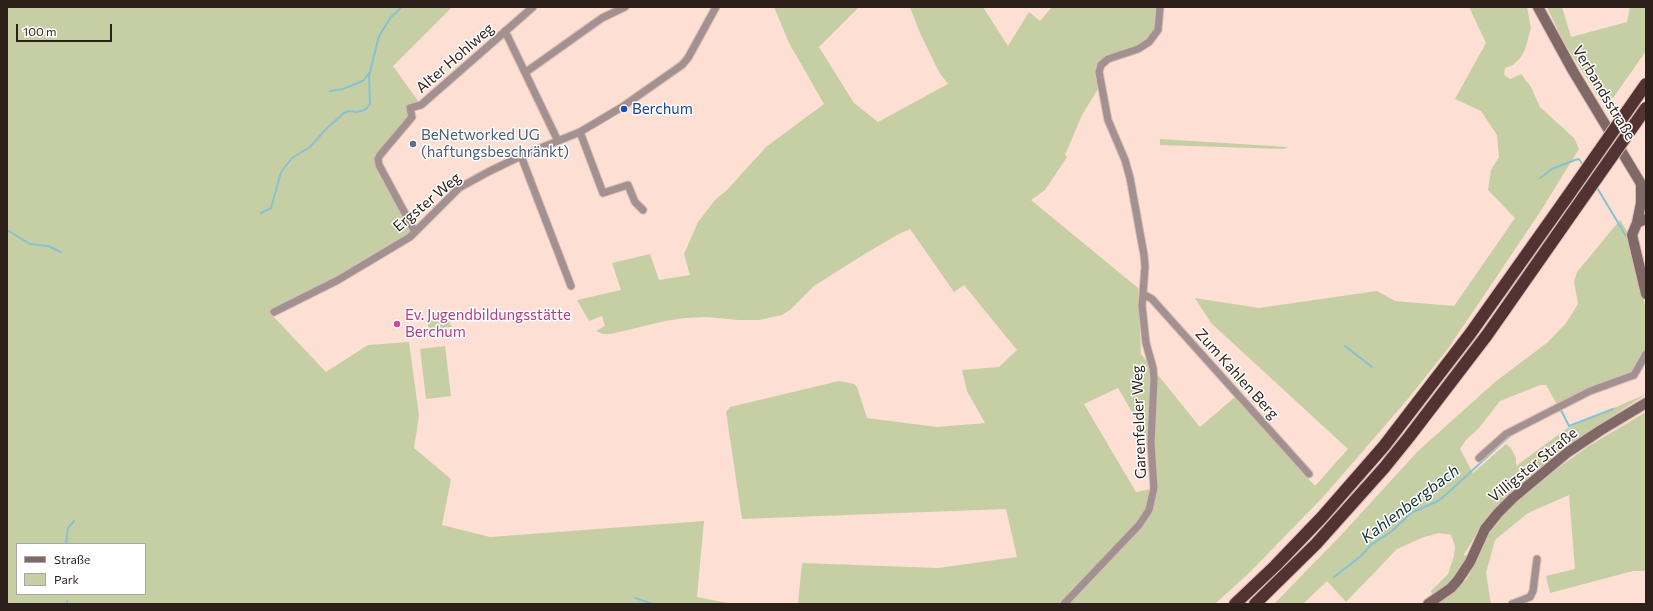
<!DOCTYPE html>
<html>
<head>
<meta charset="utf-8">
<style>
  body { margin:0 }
  #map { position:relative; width:1653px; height:611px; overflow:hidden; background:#fddfd4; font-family:Commissioner,sans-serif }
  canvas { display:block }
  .frame { position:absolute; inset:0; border:8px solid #2d1f1a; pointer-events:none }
  .legend { position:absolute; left:16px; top:543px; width:130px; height:52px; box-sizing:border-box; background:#fff; border:1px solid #aba5a3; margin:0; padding:5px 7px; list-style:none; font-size:12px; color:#2d1f1a }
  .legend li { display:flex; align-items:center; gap:8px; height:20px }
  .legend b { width:20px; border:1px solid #aba5a3 }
  .scale { position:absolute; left:16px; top:24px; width:96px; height:18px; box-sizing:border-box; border:2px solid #2d1f1a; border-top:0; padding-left:5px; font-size:12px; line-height:14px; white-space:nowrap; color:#2d1f1a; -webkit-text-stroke:3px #fff; paint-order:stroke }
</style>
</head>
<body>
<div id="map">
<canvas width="1653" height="611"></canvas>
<div class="frame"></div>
<ul class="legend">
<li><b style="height:5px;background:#806867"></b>Straße</li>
<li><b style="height:11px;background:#c6cfa4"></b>Park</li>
</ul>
<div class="scale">100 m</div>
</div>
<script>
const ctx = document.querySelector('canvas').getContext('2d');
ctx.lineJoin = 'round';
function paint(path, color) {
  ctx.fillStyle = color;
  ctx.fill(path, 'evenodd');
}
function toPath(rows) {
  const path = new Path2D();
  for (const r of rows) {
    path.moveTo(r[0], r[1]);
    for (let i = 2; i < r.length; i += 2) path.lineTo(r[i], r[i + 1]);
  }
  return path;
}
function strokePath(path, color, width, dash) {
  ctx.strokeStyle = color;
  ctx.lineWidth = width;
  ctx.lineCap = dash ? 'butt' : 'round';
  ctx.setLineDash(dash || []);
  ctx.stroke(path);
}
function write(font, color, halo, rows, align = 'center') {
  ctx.font = font + ' Commissioner,sans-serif';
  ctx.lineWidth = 3;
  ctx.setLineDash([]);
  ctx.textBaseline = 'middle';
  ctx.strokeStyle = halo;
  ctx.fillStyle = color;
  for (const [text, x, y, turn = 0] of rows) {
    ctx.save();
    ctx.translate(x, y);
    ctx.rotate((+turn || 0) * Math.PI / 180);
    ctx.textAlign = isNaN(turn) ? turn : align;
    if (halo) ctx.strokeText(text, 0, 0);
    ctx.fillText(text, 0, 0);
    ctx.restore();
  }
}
const green = toPath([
  [7,7,452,7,393,66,421,105,410,108,412,117,378,159,415,232,338,280,271,314,326,372,368,345,409,342,419,416,414,448,451,479,442,525,490,537,704,521,697,597,733,604,7,604],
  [17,544,145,544,145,594,17,594],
  [774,7,859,7,819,47,854,103,878,122,948,84,939,72,920,33,910,7,983,7,1008,46,1029,12,1040,21,1052,7,1157,7,1157,23,1153,35,1141,45,1106,57,1097,64,1096,72,1099,84,1098,89,1082,115,1065,155,1067,157,1045,190,1031,200,1138,288,1141,354,1200,427,1235,397,1315,486,1348,449,1211,323,1195,298,1259,308,1377,291,1395,301,1454,306,1515,218,1488,190,1491,170,1499,157,1497,135,1481,111,1455,99,1486,43,1469,7,1527,7,1531,28,1525,50,1520,58,1513,65,1505,68,1504,75,1510,79,1521,74,1531,87,1540,107,1574,138,1579,149,1542,209,1493,282,1447,350,1407,400,1324,496,1250,572,1215,604,1067,604,1144,524,1149,517,1144,514,1140,520,1058,604,798,604,802,563,938,568,1017,557,1006,509,742,519,726,412,730,407,839,381,854,384,857,387,867,418,937,427,985,423,967,391,962,370,999,367,1017,350,964,285,954,292,910,229,897,235,863,255,814,286,790,310,782,315,759,320,739,320,706,317,685,318,665,321,611,334,603,334,596,331,605,326,602,316,589,321,577,300,621,290,612,263,650,254,659,280,690,275,684,254,698,222,715,200,727,190,766,147,824,104,789,43],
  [1118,388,1153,448,1156,488,1136,492,1084,404],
  [1547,7,1562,7,1571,37,1627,22,1630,7,1646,7,1646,51,1613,98,1601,101,1562,39],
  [1160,139,1288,147,1284,149,1160,145],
  [1620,220,1628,233,1628,240,1646,309,1646,351,1636,371,1558,406,1546,385,1540,385,1500,401,1479,428,1466,440,1460,449,1473,473,1506,444,1511,448,1516,458,1516,466,1566,429,1646,394,1560,451,1513,492,1488,516,1478,531,1468,548,1464,554,1465,556,1469,555,1456,578,1433,597,1431,591,1448,574,1454,556,1455,546,1451,535,1439,533,1424,537,1397,549,1346,602,1327,581,1303,604,1274,604,1344,532,1417,452,1495,382,1548,342,1566,323,1578,304,1574,282,1577,272],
  [443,311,452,327,428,330,428,315],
  [445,346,451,396,426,399,420,349],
  [1646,412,1646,571,1633,571,1550,593,1546,576,1575,569,1569,495,1528,513,1495,540,1486,573,1491,604,1437,604,1450,595,1466,580,1471,571,1480,544,1486,534,1510,508,1550,474,1587,447]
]);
const stream = toPath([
  [330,91,343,89,358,83,364,80,369,73],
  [1540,178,1552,169,1575,160,1579,159,1583,165],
  [1596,186,1626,236],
  [261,213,271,208,281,172,292,158,310,147,326,129,344,113,349,111,356,112,361,111,366,109,370,104,369,76,379,36,391,17,402,7],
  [7,230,30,244,48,246,61,252],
  [1345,346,1372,367],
  [1558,411,1561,410,1569,426,1613,409],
  [66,544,68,528,74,521],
  [1334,577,1361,556,1371,545,1392,531,1411,513,1438,501,1449,492,1503,442,1514,433],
  [635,598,653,604],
  [67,604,67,601]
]);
const minor = toPath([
  [505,31,558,141],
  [526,72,602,18,625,7],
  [580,132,603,193,628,185,635,202,643,210],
  [521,156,571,286],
  [415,232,379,165,378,159,380,155,412,117,410,108,421,105,533,7],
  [1143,294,1152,299,1309,474],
  [274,312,338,280,410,237,459,188,488,172,521,156,580,132,622,107,682,65,688,58,716,7],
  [1479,458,1506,434,1590,391,1634,375,1646,354],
  [1064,604,1139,525,1149,510,1154,488,1151,443,1154,379,1153,368,1146,343,1142,306,1145,267,1144,255,1130,178,1125,160,1108,120,1099,72,1101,65,1108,59,1138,49,1149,42,1158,30,1160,7],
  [1512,604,1530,597,1533,591,1537,559]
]);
const secondary = toPath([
  [1538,7,1573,71,1646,192],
  [1646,219,1637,223,1632,235,1646,294],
  [1637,223,1641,203,1641,185],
  [1428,604,1451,588,1458,580,1470,562,1485,529,1498,513,1513,498,1568,452,1601,430,1646,403]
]);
const motorway = toPath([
  [1235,604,1275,566,1322,517,1384,446,1470,334,1565,200],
  [1255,604,1316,544,1384,468,1409,437,1487,335,1573,212]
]);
const motorwayBridge = toPath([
  [1565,200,1646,84],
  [1573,212,1646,108]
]);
const markers = [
  [624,109,4,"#1a4fb4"],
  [413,144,4,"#5c6f8a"],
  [397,324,4,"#d1479c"]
];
const streetNames = [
  ["Alter Hohlweg",455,58,-41],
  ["Verbandsstraße",1604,93,59],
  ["Ergster Weg",427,202,-40],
  ["Zum Kahlen Berg",1237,374,48],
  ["Garenfelder Weg",1139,422,-92],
  ["Villigster Straße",1533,465,-39]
];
const transitNames = [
  ["Berchum",632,109]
];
const serviceNames = [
  ["BeNetworked UG",421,135],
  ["(haftungsbeschränkt)",421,152]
];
const hotelNames = [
  ["Ev. Jugendbildungsstätte",405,315],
  ["Berchum",405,332]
];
const waterNames = [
  ["Kahlenbergbach",1410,504,-37]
];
paint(green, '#c6cfa4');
strokePath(stream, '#87c2d2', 2);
strokePath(minor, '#d8bcb3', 9);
strokePath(secondary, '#d8bcb3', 12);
strokePath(motorway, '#d8bcb3', 14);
strokePath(minor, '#a29190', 7);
strokePath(secondary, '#806867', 10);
strokePath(motorway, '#523332', 12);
strokePath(motorwayBridge, '#d8bcb3', 14, []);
strokePath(motorwayBridge, '#523332', 12);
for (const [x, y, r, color] of markers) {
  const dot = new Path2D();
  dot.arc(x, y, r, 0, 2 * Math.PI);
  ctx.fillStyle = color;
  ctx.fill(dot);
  strokePath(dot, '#fff', 1.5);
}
write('15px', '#2d1f1a', '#fff', streetNames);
write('15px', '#164399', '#fff', transitNames, 'left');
write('15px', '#4e5e75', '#fff', serviceNames, 'left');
write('15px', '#b23c85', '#fff', hotelNames, 'left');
write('italic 16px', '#123038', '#fff', waterNames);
</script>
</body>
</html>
